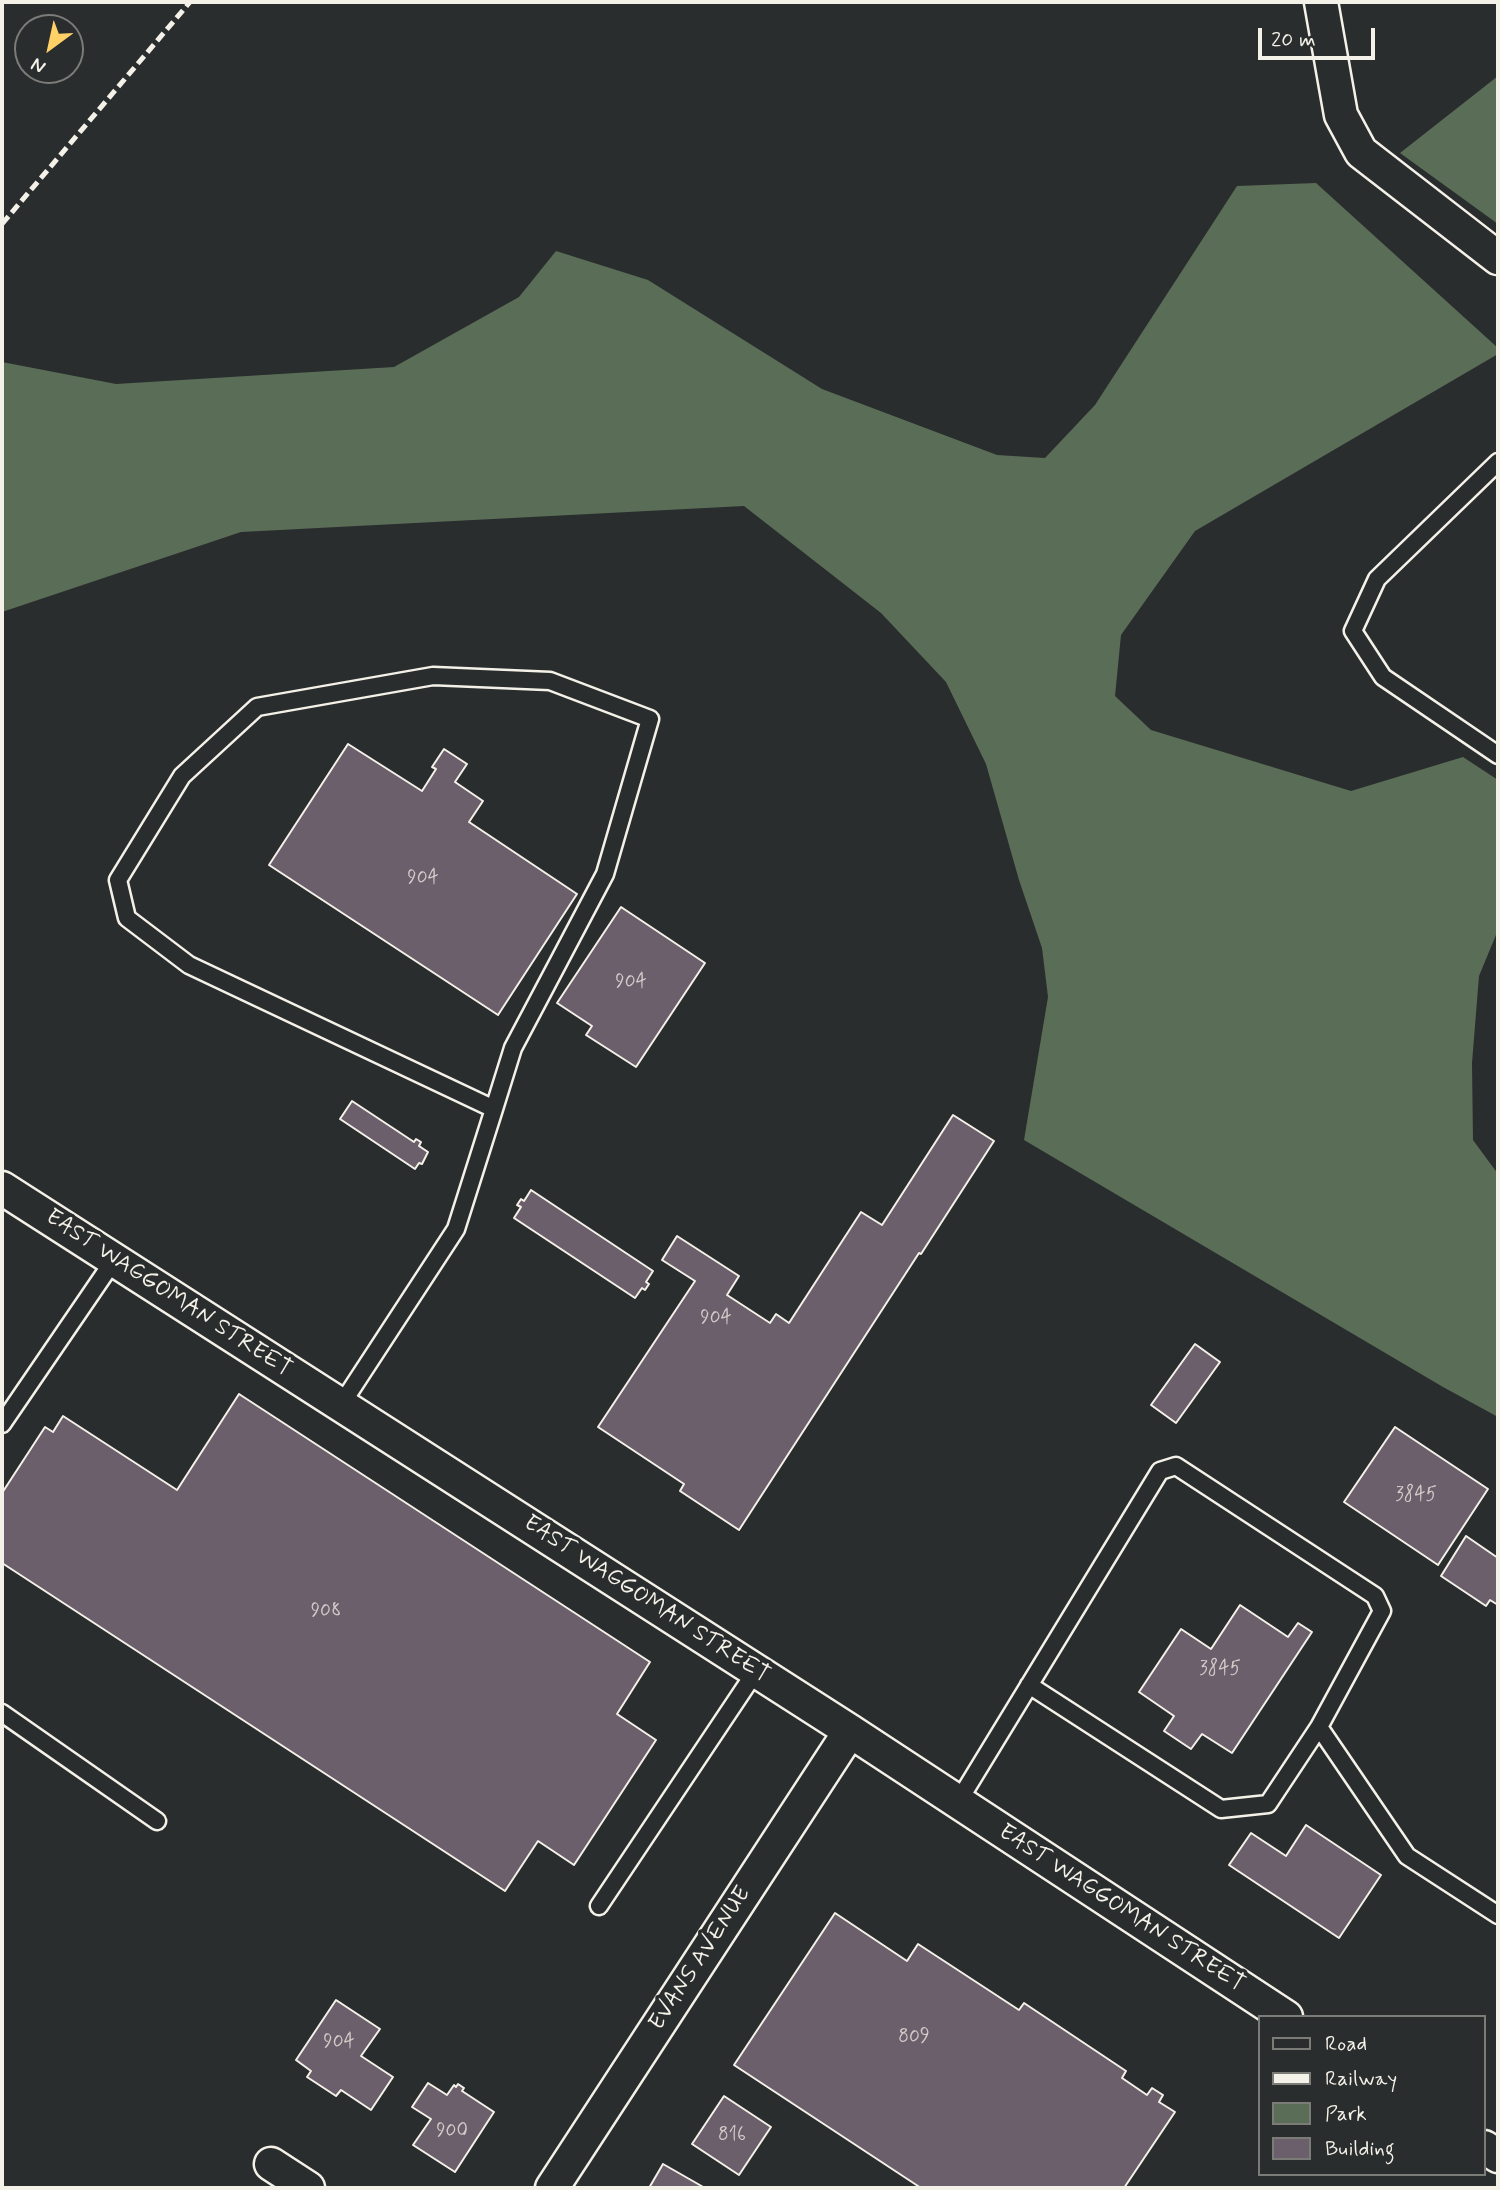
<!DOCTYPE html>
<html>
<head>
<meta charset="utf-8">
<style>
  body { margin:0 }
  #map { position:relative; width:1500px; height:2190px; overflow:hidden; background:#2a2d2e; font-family:Mynerve,sans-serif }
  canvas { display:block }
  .frame { position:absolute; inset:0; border:4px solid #f4f1e8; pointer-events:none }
  .legend { position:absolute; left:1258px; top:2015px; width:228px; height:161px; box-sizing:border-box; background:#2a2d2e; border:2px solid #7b7b78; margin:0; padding:9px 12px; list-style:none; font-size:21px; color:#f4f1e8 }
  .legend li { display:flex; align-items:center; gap:14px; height:35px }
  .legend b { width:35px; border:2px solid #7b7b78 }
  .north { position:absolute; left:14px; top:14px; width:70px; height:70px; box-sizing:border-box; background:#2a2d2e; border:2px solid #7b7b78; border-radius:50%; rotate:213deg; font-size:19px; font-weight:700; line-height:28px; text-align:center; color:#f4f1e8 }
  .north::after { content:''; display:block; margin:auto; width:24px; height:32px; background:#ffd166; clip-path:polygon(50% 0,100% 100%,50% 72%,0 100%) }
  .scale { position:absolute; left:1258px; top:28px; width:117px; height:32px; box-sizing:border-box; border:4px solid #f4f1e8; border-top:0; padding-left:9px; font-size:21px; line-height:24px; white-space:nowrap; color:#f4f1e8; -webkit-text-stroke:5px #2a2d2e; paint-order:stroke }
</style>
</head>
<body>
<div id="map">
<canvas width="1500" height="2190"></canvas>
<div class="frame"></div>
<ul class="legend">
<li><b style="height:9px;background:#2a2d2e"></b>Road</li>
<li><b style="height:9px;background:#f4f1e8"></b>Railway</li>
<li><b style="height:19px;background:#5a6d57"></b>Park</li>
<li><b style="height:19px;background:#6c5f6c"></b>Building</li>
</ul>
<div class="north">N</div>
<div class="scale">20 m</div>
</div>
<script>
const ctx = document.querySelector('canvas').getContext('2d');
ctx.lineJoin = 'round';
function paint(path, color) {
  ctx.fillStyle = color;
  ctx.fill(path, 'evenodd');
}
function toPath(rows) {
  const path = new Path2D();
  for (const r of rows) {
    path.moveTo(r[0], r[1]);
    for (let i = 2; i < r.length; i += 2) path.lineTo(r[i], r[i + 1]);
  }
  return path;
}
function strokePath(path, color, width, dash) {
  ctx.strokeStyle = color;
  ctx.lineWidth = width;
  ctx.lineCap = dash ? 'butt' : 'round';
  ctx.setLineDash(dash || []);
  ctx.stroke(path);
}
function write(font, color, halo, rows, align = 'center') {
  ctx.font = font + ' Mynerve,sans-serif';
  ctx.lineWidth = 7;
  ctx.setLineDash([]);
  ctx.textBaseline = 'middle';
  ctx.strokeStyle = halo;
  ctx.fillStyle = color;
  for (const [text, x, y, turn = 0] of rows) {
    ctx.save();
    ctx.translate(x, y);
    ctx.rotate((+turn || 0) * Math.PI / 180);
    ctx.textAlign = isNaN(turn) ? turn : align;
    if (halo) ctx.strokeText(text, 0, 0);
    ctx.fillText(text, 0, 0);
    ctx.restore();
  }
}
const green = toPath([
  [1498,76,1498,224,1400,153],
  [1316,183,1498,348,1498,354,1195,531,1121,635,1115,696,1151,730,1351,791,1463,757,1498,780,1498,930,1479,976,1472,1063,1473,1140,1498,1174,1498,1417,1443,1387,1024,1140,1048,997,1042,948,1019,880,986,764,946,682,881,613,744,506,241,532,2,612,2,362,116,384,394,367,519,297,556,251,648,280,822,389,997,455,1045,458,1095,405,1237,186]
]);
const building = toPath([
  [348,744,422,791,436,769,432,767,444,749,467,764,455,782,483,801,469,822,577,894,498,1015,269,865,348,744],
  [621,907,705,963,636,1067,586,1035,592,1026,557,1003,621,907],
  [352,1101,414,1142,416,1139,421,1142,419,1146,428,1152,422,1164,419,1163,415,1169,340,1119,352,1101],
  [953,1115,994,1141,921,1254,919,1253,739,1530,680,1491,684,1484,598,1427,695,1281,662,1260,677,1236,739,1276,727,1295,770,1323,776,1314,789,1323,861,1212,882,1225,953,1115],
  [531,1190,653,1271,646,1282,649,1284,645,1290,642,1288,635,1298,514,1218,521,1207,517,1205,521,1199,524,1201,531,1190],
  [1195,1344,1220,1362,1176,1423,1151,1405,1195,1344],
  [239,1394,650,1662,617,1714,656,1740,574,1865,538,1841,505,1891,2,1563,2,1493,45,1427,53,1432,63,1416,177,1490,239,1394],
  [1395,1427,1488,1489,1438,1565,1344,1502,1395,1427],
  [1466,1536,1498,1558,1498,1605,1490,1600,1486,1606,1441,1576,1466,1536],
  [1240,1605,1288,1637,1298,1623,1312,1632,1232,1753,1202,1734,1191,1749,1164,1731,1174,1716,1139,1692,1181,1629,1211,1649,1240,1605],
  [1306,1825,1381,1875,1339,1938,1229,1865,1251,1833,1286,1856,1306,1825],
  [835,1913,907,1961,918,1944,1019,2010,1024,2003,1126,2071,1122,2078,1147,2095,1152,2088,1163,2095,1159,2102,1175,2112,1124,2188,921,2188,734,2065,835,1913],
  [336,2000,380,2029,361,2056,393,2077,371,2110,341,2090,336,2096,307,2077,311,2071,296,2060,336,2000],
  [428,2083,447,2095,454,2085,456,2087,458,2084,464,2088,462,2091,494,2112,455,2172,413,2145,431,2119,412,2107,428,2083],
  [724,2096,771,2127,739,2175,692,2144,724,2096],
  [663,2164,705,2188,649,2188,663,2164]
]);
const lane = toPath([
  [1498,462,1377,579,1353,631,1383,677,1498,755],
  [341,1405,456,1229,494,1109,513,1048,605,874,650,719,550,681,433,676,257,707,182,776,118,880,127,918,189,965,494,1109],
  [2,1424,114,1260],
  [1029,1685,1221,1809,1268,1804,1319,1727],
  [2,1713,157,1821],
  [958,1802,1160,1471,1176,1466,1375,1596,1382,1611,1319,1727,1407,1856,1498,1915],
  [599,1906,756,1671]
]);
const street = toPath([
  [1321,2,1341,115,1361,152,1498,258],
  [2,1188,850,1731,1286,2017],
  [1484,2147,1498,2156],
  [271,2164,308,2188],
  [552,2188,850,1731]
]);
const rail = toPath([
  [2,224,190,2]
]);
const numberNames = [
  ["904",423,879],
  ["904",631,983],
  ["904",716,1319],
  ["3845",1416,1496],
  ["908",326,1612],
  ["3845",1220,1670],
  ["809",914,2038],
  ["904",339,2043],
  ["900",452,2132],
  ["816",732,2136]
];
const streetNames = [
  ["EAST WAGGOMAN STREET",168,1294,33],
  ["EAST WAGGOMAN STREET",646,1600,33],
  ["EAST WAGGOMAN STREET",1121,1909,33],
  ["EVANS AVENUE",701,1959,-57]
];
paint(green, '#5a6d57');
paint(building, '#6c5f6c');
strokePath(building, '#f4f1e8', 2);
strokePath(lane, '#f4f1e8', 21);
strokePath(street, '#f4f1e8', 37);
strokePath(lane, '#2a2d2e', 16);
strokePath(street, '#2a2d2e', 32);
strokePath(rail, '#f4f1e8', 5, [10, 5]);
write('19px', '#d2ccc9', null, numberNames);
write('23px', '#f4f1e8', '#2a2d2e', streetNames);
</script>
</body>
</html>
